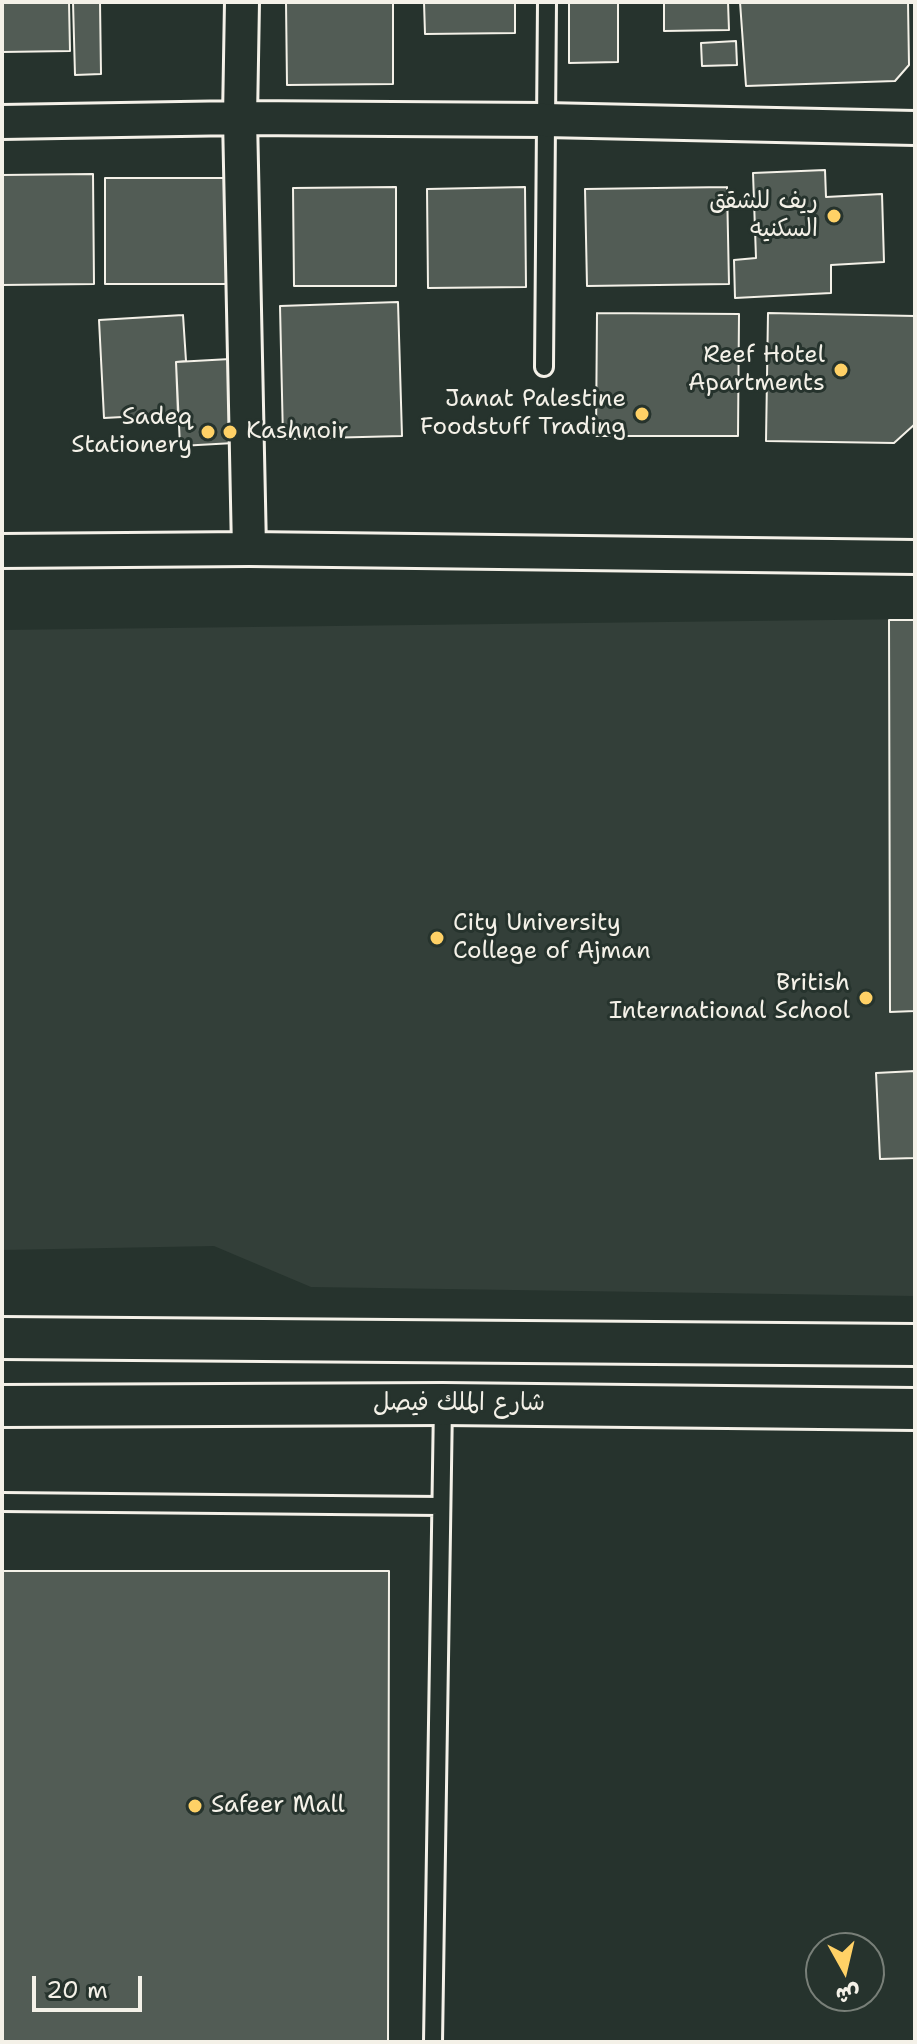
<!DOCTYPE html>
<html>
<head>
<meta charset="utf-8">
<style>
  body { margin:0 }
  #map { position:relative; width:917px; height:2044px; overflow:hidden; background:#26332d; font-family:"Shantell Sans","Playpen Sans Arabic",sans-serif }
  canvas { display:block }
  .frame { position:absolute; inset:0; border:4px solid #f4f1e8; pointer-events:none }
  .north { position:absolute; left:805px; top:1932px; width:80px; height:80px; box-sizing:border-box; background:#26332d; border:2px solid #787f78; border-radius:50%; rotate:172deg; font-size:22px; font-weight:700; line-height:32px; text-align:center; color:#f4f1e8 }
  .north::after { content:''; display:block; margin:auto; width:28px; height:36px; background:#ffd166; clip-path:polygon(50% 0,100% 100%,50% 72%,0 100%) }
  .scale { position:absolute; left:32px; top:1976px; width:110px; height:36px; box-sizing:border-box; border:4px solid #f4f1e8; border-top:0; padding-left:10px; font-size:24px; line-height:28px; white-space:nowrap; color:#f4f1e8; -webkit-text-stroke:6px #26332d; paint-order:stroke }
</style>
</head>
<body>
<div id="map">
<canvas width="917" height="2044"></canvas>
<div class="frame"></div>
<div class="north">ش</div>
<div class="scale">20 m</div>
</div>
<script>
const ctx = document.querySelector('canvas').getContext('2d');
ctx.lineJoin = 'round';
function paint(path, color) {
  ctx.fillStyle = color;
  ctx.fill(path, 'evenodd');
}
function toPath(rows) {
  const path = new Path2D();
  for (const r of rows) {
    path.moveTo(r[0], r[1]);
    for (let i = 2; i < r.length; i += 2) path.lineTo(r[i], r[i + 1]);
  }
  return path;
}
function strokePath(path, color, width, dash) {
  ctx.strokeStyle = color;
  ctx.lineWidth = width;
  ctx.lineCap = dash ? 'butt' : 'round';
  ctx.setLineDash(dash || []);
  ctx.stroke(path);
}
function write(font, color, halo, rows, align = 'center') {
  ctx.font = font + ' "Shantell Sans","Playpen Sans Arabic",sans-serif';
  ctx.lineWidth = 6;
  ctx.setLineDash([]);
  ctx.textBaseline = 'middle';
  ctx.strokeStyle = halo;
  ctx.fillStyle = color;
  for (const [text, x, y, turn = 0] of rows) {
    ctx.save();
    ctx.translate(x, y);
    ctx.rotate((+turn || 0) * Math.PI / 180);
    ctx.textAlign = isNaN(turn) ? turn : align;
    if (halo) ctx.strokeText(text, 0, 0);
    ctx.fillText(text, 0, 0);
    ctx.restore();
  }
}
const built = toPath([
  [915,619,915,1296,311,1287,214,1246,2,1250,2,630]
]);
const building = toPath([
  [2,2,69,2,70,51,2,52,2,2],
  [73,2,100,2,101,74,75,75,73,2],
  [286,2,393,2,393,84,287,85,286,2],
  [424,2,515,2,515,33,425,34,424,2],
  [569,2,618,2,618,62,569,63,569,2],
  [664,2,728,2,729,30,664,31,664,2],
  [740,2,908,2,909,65,895,81,746,86,740,2],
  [736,41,737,65,702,66,701,43,736,41],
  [825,170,826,197,882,194,884,262,831,265,831,293,735,298,734,260,756,258,753,173,825,170],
  [93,174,94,284,2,285,2,175,93,174],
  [105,178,235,178,235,284,105,284,105,178],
  [396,187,396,286,294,286,293,188,396,187],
  [525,187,526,287,428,288,427,189,525,187],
  [727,187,729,284,587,286,585,189,727,187],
  [398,302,402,436,283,439,280,306,398,302],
  [597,313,739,314,738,436,596,436,597,313],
  [768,313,915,316,915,424,894,443,766,441,768,313],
  [183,315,186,361,176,362,178,414,104,418,99,320,183,315],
  [230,359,234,443,180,446,176,362,230,359],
  [889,620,915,620,915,1011,890,1012,889,620],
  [915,1071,915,1158,880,1159,876,1073,915,1071],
  [2,1571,389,1571,388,2042,2,2042,2,1571]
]);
const service = toPath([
  [544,367,547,2],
  [2,1502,440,1506],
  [433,2042,443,1404]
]);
const minor = toPath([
  [242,2,240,118,249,549],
  [2,122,240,118,545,120,915,128],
  [2,551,249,549,915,557]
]);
const tertiary = toPath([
  [2,1338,915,1345],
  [2,1406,443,1404,915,1409]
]);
const markers = [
  [834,216,8,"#ffd166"],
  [841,370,8,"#ffd166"],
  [642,414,8,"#ffd166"],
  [208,432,8,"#ffd166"],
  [230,432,8,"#ffd166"],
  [437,938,8,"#ffd166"],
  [866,998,8,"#ffd166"],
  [195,1806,8,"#ffd166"]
];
const poiNames = [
  ["ريف للشقق",818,202],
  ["السكنيه",818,230],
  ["Reef Hotel",825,356],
  ["Apartments",825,384],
  ["Janat Palestine",626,400],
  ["Foodstuff Trading",626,428],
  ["Sadeq",192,418],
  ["Stationery",192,446],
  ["Kashnoir",246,432,"left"],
  ["City University",453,924,"left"],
  ["College of Ajman",453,952,"left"],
  ["British",850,984],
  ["International School",850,1012],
  ["Safeer Mall",211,1806,"left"]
];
const streetNames = [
  ["شارع الملك فيصل",459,1404]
];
paint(built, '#333f39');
paint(building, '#525c55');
strokePath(building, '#f4f1e8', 2);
strokePath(service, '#f4f1e8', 22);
strokePath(minor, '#f4f1e8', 38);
strokePath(tertiary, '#f4f1e8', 46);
strokePath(service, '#26332d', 16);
strokePath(minor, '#26332d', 32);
strokePath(tertiary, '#26332d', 40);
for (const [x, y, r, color] of markers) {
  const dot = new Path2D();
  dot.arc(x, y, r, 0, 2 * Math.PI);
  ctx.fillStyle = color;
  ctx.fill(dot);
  strokePath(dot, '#26332d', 3);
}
write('24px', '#f4f1e8', '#26332d', poiNames, 'right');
write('24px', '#f4f1e8', '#26332d', streetNames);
</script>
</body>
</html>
